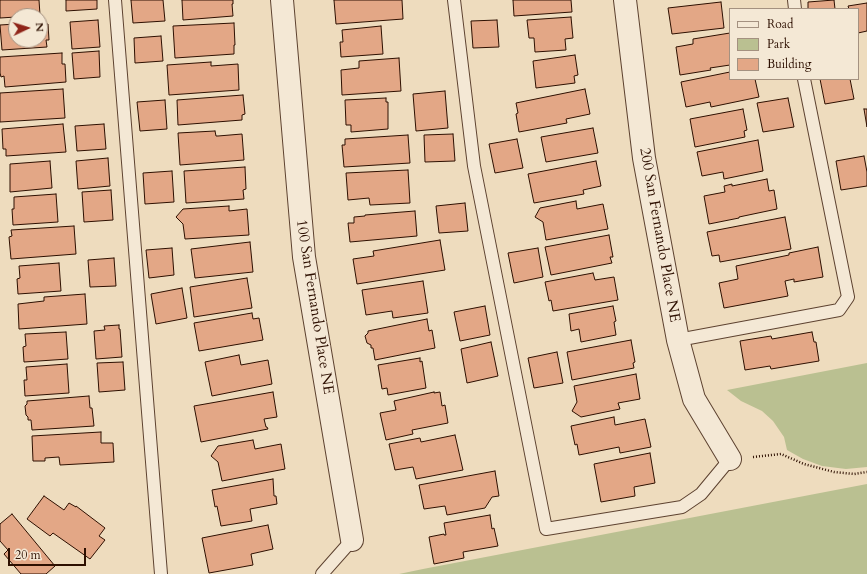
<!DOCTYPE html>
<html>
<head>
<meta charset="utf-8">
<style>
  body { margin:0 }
  #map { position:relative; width:867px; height:574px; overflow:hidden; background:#eedcbe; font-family:Cardo,serif }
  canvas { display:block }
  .legend { position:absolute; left:729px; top:8px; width:130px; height:72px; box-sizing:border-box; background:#f4e8d5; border:1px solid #a49180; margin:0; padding:5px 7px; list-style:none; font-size:12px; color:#2d0f00 }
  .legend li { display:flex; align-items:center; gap:8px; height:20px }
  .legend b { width:20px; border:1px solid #a49180 }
  .north { position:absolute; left:8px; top:8px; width:40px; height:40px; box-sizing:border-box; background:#f4e8d5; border:1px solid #a49180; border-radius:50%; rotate:86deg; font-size:11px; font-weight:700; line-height:16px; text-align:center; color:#2d0f00 }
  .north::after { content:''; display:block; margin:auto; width:14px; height:18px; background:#8f2418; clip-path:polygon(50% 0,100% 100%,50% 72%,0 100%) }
  .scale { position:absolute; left:8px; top:548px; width:78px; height:18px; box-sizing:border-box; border:2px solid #2d0f00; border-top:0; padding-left:5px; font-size:12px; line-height:14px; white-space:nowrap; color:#2d0f00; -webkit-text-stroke:3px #f4e8d5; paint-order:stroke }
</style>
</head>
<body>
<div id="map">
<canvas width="867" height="574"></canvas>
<ul class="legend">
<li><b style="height:5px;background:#f4e8d5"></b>Road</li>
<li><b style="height:11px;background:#bac091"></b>Park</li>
<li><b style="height:11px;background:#e3a786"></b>Building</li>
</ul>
<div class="north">N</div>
<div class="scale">20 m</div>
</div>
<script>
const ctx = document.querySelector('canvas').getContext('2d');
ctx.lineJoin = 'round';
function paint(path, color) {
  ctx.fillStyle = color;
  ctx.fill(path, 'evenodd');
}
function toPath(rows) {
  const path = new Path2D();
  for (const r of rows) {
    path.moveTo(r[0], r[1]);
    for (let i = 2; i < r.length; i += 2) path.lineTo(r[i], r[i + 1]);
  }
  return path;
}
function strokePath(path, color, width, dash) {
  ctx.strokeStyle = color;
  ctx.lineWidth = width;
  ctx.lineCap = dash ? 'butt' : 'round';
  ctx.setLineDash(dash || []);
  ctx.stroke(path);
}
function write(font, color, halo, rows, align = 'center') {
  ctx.font = font + ' Cardo,serif';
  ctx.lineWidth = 3;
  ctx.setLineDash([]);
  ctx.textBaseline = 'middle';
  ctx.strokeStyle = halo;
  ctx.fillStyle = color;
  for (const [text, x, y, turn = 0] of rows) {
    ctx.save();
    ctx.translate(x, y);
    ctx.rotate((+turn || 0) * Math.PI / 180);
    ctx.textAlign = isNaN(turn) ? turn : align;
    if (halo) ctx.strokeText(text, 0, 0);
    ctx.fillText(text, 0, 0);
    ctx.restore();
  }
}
const green = toPath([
  [867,363,867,467,846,469,822,466,803,459,787,450,784,437,773,421,762,411,741,401,727,390],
  [867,484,867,574,399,574,423,569]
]);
const building = toPath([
  [0,0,39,0,40,15,16,16,16,17,0,18,0,0],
  [66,0,97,0,97,9,66,11,66,0],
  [131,0,163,0,165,21,133,23,131,0],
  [182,0,233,0,233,4,232,4,233,16,183,20,182,0],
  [334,0,402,0,403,19,336,24,334,0],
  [513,0,571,0,572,12,514,16,513,0],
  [834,0,835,9,808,9,808,2,834,0],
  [721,2,724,28,672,34,668,8,721,2],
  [867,3,867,31,858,33,858,9,849,9,848,6,867,3],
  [571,17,573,38,565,39,566,50,535,52,534,38,529,38,527,20,571,17],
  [98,20,100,47,72,49,70,22,98,20],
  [497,20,499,47,473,48,471,21,497,20],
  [40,22,45,22,45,24,48,24,49,40,46,40,47,47,2,50,0,25,16,24,16,40,40,40,40,22],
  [234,23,235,45,234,45,234,54,175,58,173,26,234,23],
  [381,26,383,54,341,57,340,42,343,42,342,30,381,26],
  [730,33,730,65,710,68,711,70,680,75,676,47,693,44,693,39,730,33],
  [161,36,163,61,135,63,134,38,161,36],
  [99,51,100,77,74,79,72,53,99,51],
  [62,53,62,64,65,64,66,82,5,87,4,76,1,77,0,73,0,57,62,53],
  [575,55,578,75,574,76,575,83,536,88,533,61,575,55],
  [399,58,401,91,342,95,341,70,359,68,359,61,399,58],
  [211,62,211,66,238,64,239,90,169,95,167,65,211,62],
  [730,72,730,79,755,79,759,97,711,107,710,102,686,107,681,82,730,72],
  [820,79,850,79,854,99,825,104,820,79],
  [63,89,65,118,0,122,0,93,63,89],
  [585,89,590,114,566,119,567,123,519,132,516,114,518,113,516,103,585,89],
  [445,91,448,128,416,131,413,94,445,91],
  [243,95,245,114,242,115,242,120,178,125,177,100,243,95],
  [386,98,386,102,388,102,388,129,351,132,351,125,346,125,345,100,386,98],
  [788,98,794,127,763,132,757,103,788,98],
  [165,100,167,129,140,131,137,102,165,100],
  [743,109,747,130,744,131,745,137,695,147,690,119,743,109],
  [864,109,867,109,867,127,864,109],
  [63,124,66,152,6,156,6,149,3,149,2,129,63,124],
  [104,124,106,149,77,151,75,126,104,124],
  [593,128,598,153,546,162,541,137,593,128],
  [215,131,216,136,218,136,242,134,244,160,180,165,178,133,215,131],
  [453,134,455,161,425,162,424,135,453,134],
  [408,135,410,163,344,167,342,145,345,145,345,139,408,135],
  [517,139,523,168,495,173,489,144,517,139],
  [758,140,763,171,724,179,723,172,702,176,697,152,758,140],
  [864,156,867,172,867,186,841,190,836,161,864,156],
  [108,158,110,186,78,189,76,161,108,158],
  [50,161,52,188,10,192,10,164,50,161],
  [596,161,601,186,583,190,584,194,534,203,528,174,596,161],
  [245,167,246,189,243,190,244,199,186,203,184,171,245,167],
  [408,170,410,203,370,205,369,198,348,200,346,173,408,170],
  [172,171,174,202,145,204,143,173,172,171],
  [767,179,769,191,774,190,777,209,739,217,739,218,709,224,704,196,725,192,724,186,732,184,732,186,767,179],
  [111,190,113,220,84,222,82,192,111,190],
  [56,194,58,222,13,225,12,209,14,209,14,197,56,194],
  [576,201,577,209,603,204,608,229,546,240,543,222,535,217,540,208,576,201],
  [465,203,468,231,439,233,436,206,465,203],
  [229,206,229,211,247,209,249,235,185,239,183,224,176,217,183,209,229,206],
  [415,211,417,236,350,242,348,223,354,223,354,217,365,216,365,215,415,211],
  [785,217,791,249,720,262,719,255,712,256,707,232,785,217],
  [74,226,76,254,11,259,9,237,12,236,11,230,74,226],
  [609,235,613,257,610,257,612,263,551,275,545,247,609,235],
  [440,240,445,270,357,284,353,259,374,256,373,251,440,240],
  [250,242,253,272,195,278,191,249,250,242],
  [818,247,823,277,794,282,794,279,785,281,788,296,724,308,719,283,738,279,736,266,789,255,789,253,818,247],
  [172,248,174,275,149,278,146,250,172,248],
  [538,248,543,277,514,283,508,253,538,248],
  [114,258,116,286,90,287,88,260,114,258],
  [59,263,61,291,18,294,17,279,20,278,19,266,59,263],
  [593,273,595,280,614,277,618,300,553,311,551,300,549,301,545,282,593,273],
  [247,278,252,308,194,317,190,287,247,278],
  [423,281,428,313,393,318,392,311,366,315,362,290,423,281],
  [182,288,187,318,156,324,151,294,182,288],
  [85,294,87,324,19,329,18,304,44,301,44,297,85,294],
  [485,306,490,335,460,341,454,312,485,306],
  [613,306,616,321,614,322,616,335,581,342,579,329,571,331,569,314,613,306],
  [252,313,253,319,259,318,263,340,199,351,194,323,252,313],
  [427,319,429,331,432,330,435,348,375,360,373,348,371,348,371,345,367,343,365,336,368,333,368,331,427,319],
  [119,325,119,329,120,329,122,357,96,359,94,331,105,330,104,326,119,325],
  [66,332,68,359,24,362,23,347,26,346,25,334,66,332],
  [812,332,814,342,816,342,819,361,771,369,770,366,745,370,740,341,771,336,772,339,812,332],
  [631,340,635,362,633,363,634,368,572,380,567,352,631,340],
  [491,342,498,376,467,383,461,349,491,342],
  [557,352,563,383,534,388,528,358,557,352],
  [239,355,241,365,268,360,272,384,212,396,205,362,239,355],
  [420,358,420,362,422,361,426,388,388,395,387,388,382,389,378,365,420,358],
  [123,362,125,390,99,392,97,363,123,362],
  [67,364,69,393,25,396,24,380,27,380,26,367,67,364],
  [636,374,640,399,618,403,620,409,581,417,572,411,577,402,574,386,636,374],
  [273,392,277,417,264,419,266,427,267,427,268,429,201,442,194,406,273,392],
  [434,392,434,393,440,392,442,406,445,405,448,423,412,430,413,434,386,440,380,413,396,410,394,401,434,392],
  [89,396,90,408,92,408,94,426,32,430,31,420,28,420,28,417,26,415,25,406,27,404,27,401,89,396],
  [614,417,615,425,645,419,651,447,620,453,619,447,579,455,577,444,575,445,571,426,614,417],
  [101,432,101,443,113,443,114,462,60,465,59,457,45,458,45,461,33,461,32,436,101,432],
  [455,435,463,470,416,479,413,467,395,470,389,444,420,438,421,442,455,435],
  [253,440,255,449,281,444,285,469,222,481,218,462,211,456,218,446,253,440],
  [650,453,655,483,634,487,635,496,601,502,594,464,650,453],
  [495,471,499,496,492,497,485,508,447,515,445,506,424,509,419,485,495,471],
  [273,479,274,496,276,496,277,504,250,509,252,521,221,526,217,506,215,507,212,490,273,479],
  [44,496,64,510,69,503,76,507,76,506,105,528,99,536,105,540,90,559,53,533,50,536,27,519,44,496],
  [12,514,55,566,46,574,21,574,4,554,8,550,0,541,0,524,12,514],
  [490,515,492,529,494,528,498,546,463,552,464,558,434,564,429,537,444,534,444,535,446,535,444,523,490,515],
  [268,525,273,549,251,554,253,565,209,573,202,538,268,525]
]);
const path = toPath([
  [753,457,781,454,804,464,834,472,854,474,867,472]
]);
const service = toPath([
  [115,0,161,574],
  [454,0,474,166,546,529,682,507,701,494,730,459],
  [794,0,795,9],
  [678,340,839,310,848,297,804,79],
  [322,574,352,540]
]);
const minor = toPath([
  [282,0,304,257,352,540],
  [625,0,644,158,678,340,694,399,730,459]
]);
const streetNames = [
  ["200 San Fernando Place NE",659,235,80],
  ["100 San Fernando Place NE",314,307,81]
];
paint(green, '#bac091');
paint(building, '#e3a786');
strokePath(building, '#2d0f00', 1);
strokePath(service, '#5d4230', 14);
strokePath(minor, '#5d4230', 24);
strokePath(path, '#2d0f00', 2.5, [1, 2]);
strokePath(service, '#f4e8d5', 12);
strokePath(minor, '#f4e8d5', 22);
write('15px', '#2d0f00', '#f4e8d5', streetNames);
</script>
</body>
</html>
